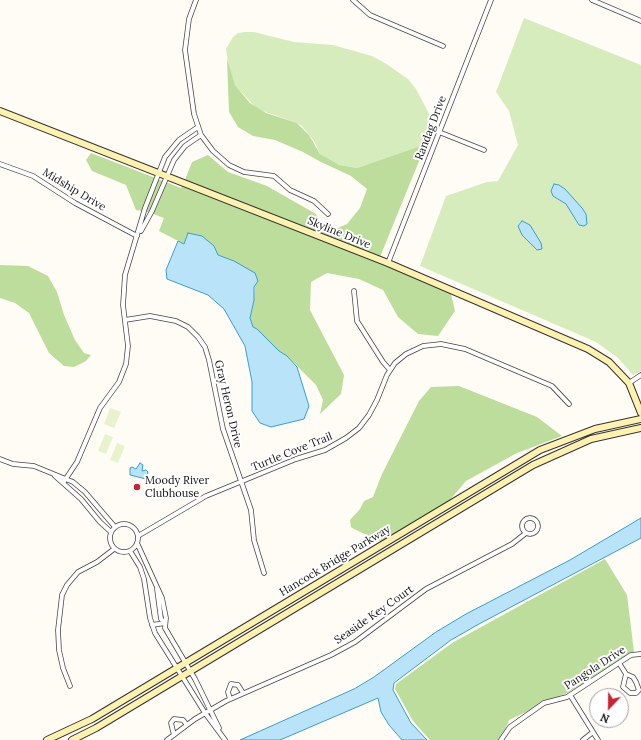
<!DOCTYPE html>
<html>
<head>
<meta charset="utf-8">
<style>
  body { margin:0 }
  #map { position:relative; width:641px; height:740px; overflow:hidden; background:#fffcf5; font-family:Lora,serif }
  canvas { display:block }
  .north { position:absolute; left:589px; top:688px; width:40px; height:40px; box-sizing:border-box; background:#fff; border:1px solid #a0a0a0; border-radius:50%; rotate:202deg; font-size:11px; font-weight:700; line-height:16px; text-align:center; color:#111 }
  .north::after { content:''; display:block; margin:auto; width:14px; height:18px; background:#c72333; clip-path:polygon(50% 0,100% 100%,50% 72%,0 100%) }
</style>
</head>
<body>
<div id="map">
<canvas width="641" height="740"></canvas>
<div class="north">N</div>
</div>
<script>
const ctx = document.querySelector('canvas').getContext('2d');
ctx.lineJoin = 'round';
function paint(path, color) {
  ctx.fillStyle = color;
  ctx.fill(path, 'evenodd');
}
function toPath(rows) {
  const path = new Path2D();
  for (const r of rows) {
    if (r.length === 3) {
      path.moveTo(r[0] + r[2], r[1]);
      path.arc(r[0], r[1], r[2], 0, 2 * Math.PI);
      continue;
    }
    path.moveTo(r[0], r[1]);
    for (let i = 2; i < r.length; i += 2) path.lineTo(r[i], r[i + 1]);
  }
  return path;
}
function strokePath(path, color, width, dash) {
  ctx.strokeStyle = color;
  ctx.lineWidth = width;
  ctx.lineCap = dash ? 'butt' : 'round';
  ctx.setLineDash(dash || []);
  ctx.stroke(path);
}
function write(font, color, halo, rows, align = 'center') {
  ctx.font = font + ' Lora,serif';
  ctx.lineWidth = 4;
  ctx.setLineDash([]);
  ctx.textBaseline = 'middle';
  ctx.strokeStyle = halo;
  ctx.fillStyle = color;
  for (const [text, x, y, turn = 0] of rows) {
    ctx.save();
    ctx.translate(x, y);
    ctx.rotate((+turn || 0) * Math.PI / 180);
    ctx.textAlign = isNaN(turn) ? turn : align;
    if (halo) ctx.strokeText(text, 0, 0);
    ctx.fillText(text, 0, 0);
    ctx.restore();
  }
}
const green = toPath([
  [524,18,641,65,641,371,633,375,617,357,596,342,420,266,446,196,487,182,498,181,518,145,509,111,496,92],
  [245,32,254,32,294,42,333,45,372,56,385,63,408,79,416,89,424,104,434,124,426,144,357,168,339,165,331,162,320,154,314,141,302,126,297,123,257,109,235,85,229,70,226,49,233,37,238,33]
]);
const forest = toPath([
  [227,59,235,85,250,103,266,113,297,123,309,135,320,154,339,165,357,168,426,144,380,257,185,180,192,162,208,155,228,172,267,186,316,214,322,228,329,232,347,224,360,208,367,189,351,176,321,162,303,152,275,140,253,136,238,127,229,112],
  [91,153,181,188,182,186,386,266,451,294,455,311,438,336,418,334,398,317,383,290,359,279,327,273,311,282,310,310,344,375,341,394,320,414,323,400,316,385,287,356,279,351,257,329,253,327,250,318,254,300,255,284,234,261,218,255,214,246,184,244,159,231,164,218,148,212,136,210,126,185,92,171,86,160],
  [0,265,28,266,48,276,57,292,64,315,75,340,84,353,91,355,86,361,74,367,64,366,49,353,29,313,15,303,0,298],
  [459,386,537,417,562,436,517,453,466,481,449,501,381,542,354,529,351,527,350,520,360,509,364,501,373,497,382,474,419,401,431,387],
  [605,559,627,595,634,652,571,691,509,720,501,740,430,740,413,721,395,689,396,684,452,643]
]);
const pitch = toPath([
  [110,408,121,412,114,428,104,424],
  [105,434,113,437,106,454,98,451],
  [117,443,125,446,118,463,110,460]
]);
const water = toPath([
  [554,184,559,185,565,189,582,208,586,214,587,224,584,226,579,225,566,204,553,196,551,191,554,184],
  [522,221,530,225,541,243,542,249,537,250,522,235,518,226,522,221],
  [188,233,202,236,214,246,218,255,234,261,255,273,258,281,254,287,254,300,250,318,253,327,257,329,279,351,287,356,297,367,309,406,304,419,271,427,260,423,252,411,252,382,245,346,224,309,208,295,167,279,166,270,178,241,184,244,188,233],
  [140,463,143,465,142,471,146,470,148,472,146,479,130,475,130,468,132,467,136,469,140,463],
  [641,518,641,538,479,624,451,640,394,683,393,690,411,723,427,740,402,740,389,725,381,712,378,698,280,740,240,740,354,689,374,677,436,632,466,614,570,560,641,518]
]);
const street = toPath([
  [196,0,189,19,185,50,194,114,201,135,213,151,229,165,244,172,274,176,290,190,314,201,328,214],
  [353,0,370,15,443,46],
  [592,0,641,21],
  [439,132,484,150],
  [0,164,33,176,75,203,137,236],
  [141,231,152,211,174,160,185,146,201,135],
  [388,263,491,0],
  [354,291,357,321,383,362,390,370],
  [125,320,150,316,176,321,188,327,198,337,205,347,209,360,223,429,251,510,254,540,264,573],
  [629,383,641,375],
  [0,459,13,464,34,466,73,482,85,492,115,527],
  [55,476,81,499,100,522,111,532],
  [63,483,77,462,100,408,119,382,126,364,128,346,123,305,125,275,145,208,165,157,179,140,198,127],
  [530,526,8],
  [124,538,14],
  [138,536,206,496,296,459,325,450,346,438,359,428,369,415,377,400,387,375,395,363,406,354,423,346,441,344,465,349,552,386,569,404],
  [137,543,162,598,166,618,165,628,195,679,219,728],
  [130,551,140,567,144,579,150,618,155,633,205,713,225,740],
  [157,589,161,619,165,623],
  [152,625,165,623],
  [619,663,626,674,633,677,636,682,639,690,636,693,630,693,623,687,626,674],
  [70,686,63,668,59,650,58,630,62,595,67,585,78,572,97,562,114,549],
  [570,695,598,740],
  [230,699,228,692,231,684,238,685,243,693],
  [174,735,171,723,174,719,183,720,187,725],
  [167,740,195,719,226,701,331,655,355,642,426,589,512,544,526,533],
  [501,740,510,727,544,703,567,697,631,655,641,654],
  [583,740,593,732]
]);
const secondary = toPath([
  [0,111,388,263,588,349,609,362,629,383,641,413],
  [47,740,92,719,540,450,595,429,641,419],
  [72,740,96,728,533,465,591,439,641,428]
]);
const markers = [
  [137,487,4,"#c72333"]
];
const streetNames = [
  ["Randag Drive",431,128,-69],
  ["Midship Drive",74,190,31],
  ["Skyline Drive",339,233,22],
  ["Gray Heron Drive",228,404,77],
  ["Turtle Cove Trail",292,452,-22],
  ["Hancock Bridge Parkway",335,561,-31],
  ["Seaside Key Court",374,615,-35],
  ["Pangola Drive",595,668,-33]
];
const poiNames = [
  ["Moody River",145,481],
  ["Clubhouse",145,494]
];
paint(green, '#d7ecbc');
paint(forest, '#bcdd9b');
paint(pitch, '#e8f3ce');
paint(water, '#b8e3f8');
strokePath(water, '#3c9dd1', 1);
strokePath(street, '#444', 5.5);
strokePath(secondary, '#333', 8);
strokePath(street, '#fff', 4);
strokePath(secondary, '#fff2b0', 6);
for (const [x, y, r, color] of markers) {
  const dot = new Path2D();
  dot.arc(x, y, r, 0, 2 * Math.PI);
  ctx.fillStyle = color;
  ctx.fill(dot);
  strokePath(dot, '#fff', 1.5);
}
write('11px', '#111', '#fff', streetNames);
write('11px', '#111', '#fff', poiNames, 'left');
</script>
</body>
</html>
